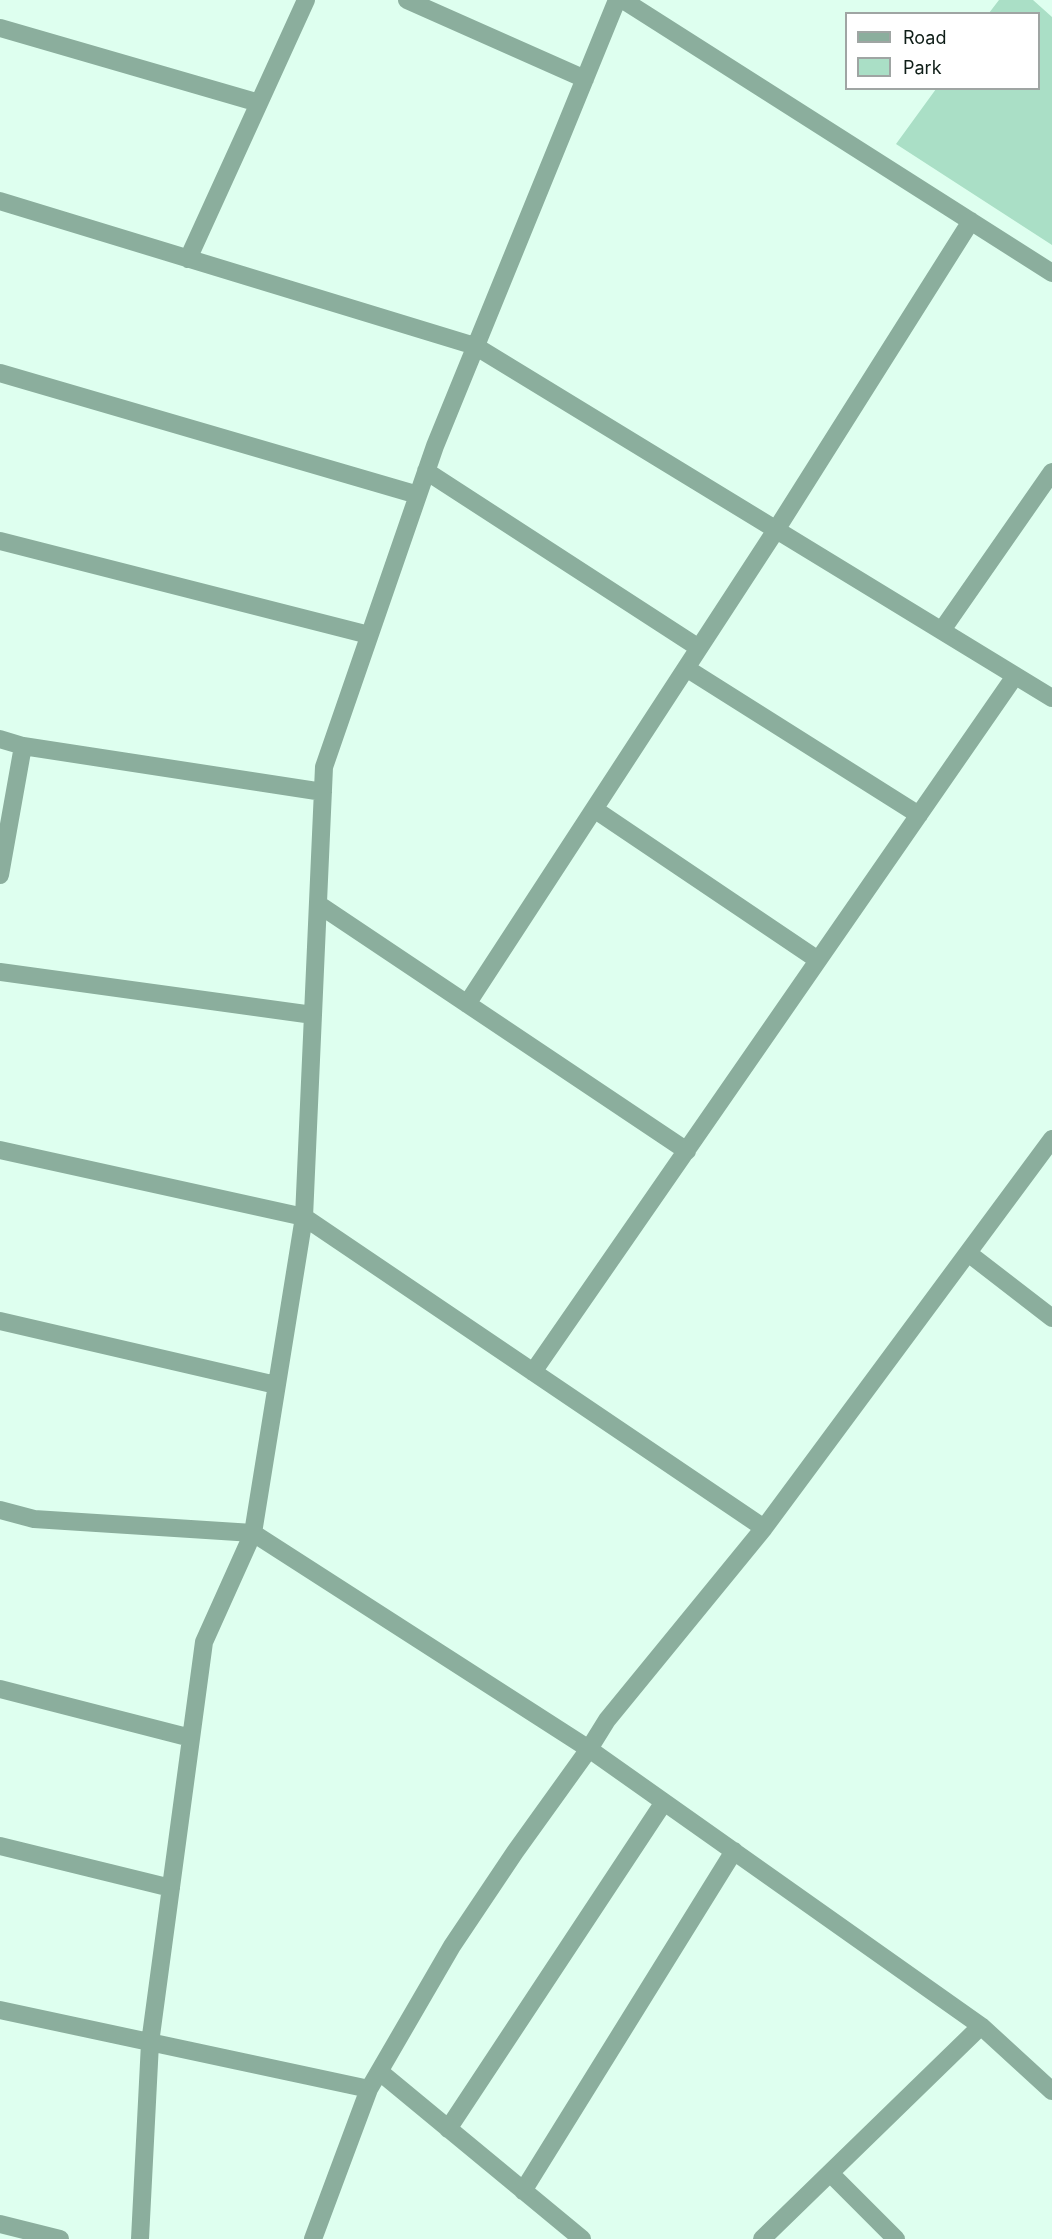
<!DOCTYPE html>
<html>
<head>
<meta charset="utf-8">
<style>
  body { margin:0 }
  #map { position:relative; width:1052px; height:2239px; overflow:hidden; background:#deffef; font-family:Inter,sans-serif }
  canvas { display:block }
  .legend { position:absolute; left:845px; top:12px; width:195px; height:78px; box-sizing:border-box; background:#fff; border:2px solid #9fa5a3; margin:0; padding:8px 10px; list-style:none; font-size:18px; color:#0f1e18 }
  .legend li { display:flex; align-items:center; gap:12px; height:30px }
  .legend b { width:30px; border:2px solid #9fa5a3 }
</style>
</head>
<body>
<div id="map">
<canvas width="1052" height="2239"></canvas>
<ul class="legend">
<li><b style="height:8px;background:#8bae9d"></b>Road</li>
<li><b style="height:16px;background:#aadfc6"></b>Park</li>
</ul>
</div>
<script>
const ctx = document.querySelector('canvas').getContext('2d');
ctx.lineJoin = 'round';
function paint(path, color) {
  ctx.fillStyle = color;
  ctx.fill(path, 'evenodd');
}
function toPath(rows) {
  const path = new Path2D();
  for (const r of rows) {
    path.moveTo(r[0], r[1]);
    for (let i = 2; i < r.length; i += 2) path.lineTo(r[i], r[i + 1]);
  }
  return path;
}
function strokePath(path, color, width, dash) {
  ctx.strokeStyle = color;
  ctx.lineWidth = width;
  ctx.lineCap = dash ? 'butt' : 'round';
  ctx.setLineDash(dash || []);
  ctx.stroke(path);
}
const green = toPath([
  [999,0,1033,0,1052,17,1052,245,896,144,936,89,1038,88,1038,14,989,13]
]);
const minor = toPath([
  [407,0,585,79],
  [623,0,1052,273],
  [0,28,259,103],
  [0,201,475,346,1052,698],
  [188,259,306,0],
  [0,373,418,495],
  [426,471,699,648],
  [0,541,369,635],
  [942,630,1052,472],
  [686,668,919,815],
  [0,739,23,746,323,792],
  [594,809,818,960],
  [0,875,23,746],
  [318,904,687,1151],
  [0,972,313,1015],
  [467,1004,776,530,971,221],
  [0,1150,304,1217,764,1528],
  [968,1253,1052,1318],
  [0,1321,276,1385],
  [533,1372,1015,676],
  [0,1510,34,1519,253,1533,589,1749,981,2026,1052,2091],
  [0,1689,191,1738],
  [0,1846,171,1888],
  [0,2010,369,2089],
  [380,2072,582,2239],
  [448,2129,664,1802],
  [830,2173,896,2239],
  [523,2191,734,1851],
  [0,2224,60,2239],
  [140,2239,150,2043,204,1642,253,1533,304,1217,324,767,435,446,617,0],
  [313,2239,369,2089,452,1946,515,1852,589,1749,607,1720,764,1528,1052,1139],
  [762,2239,981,2026]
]);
paint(green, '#aadfc6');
strokePath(minor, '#8bae9d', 18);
</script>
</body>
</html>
